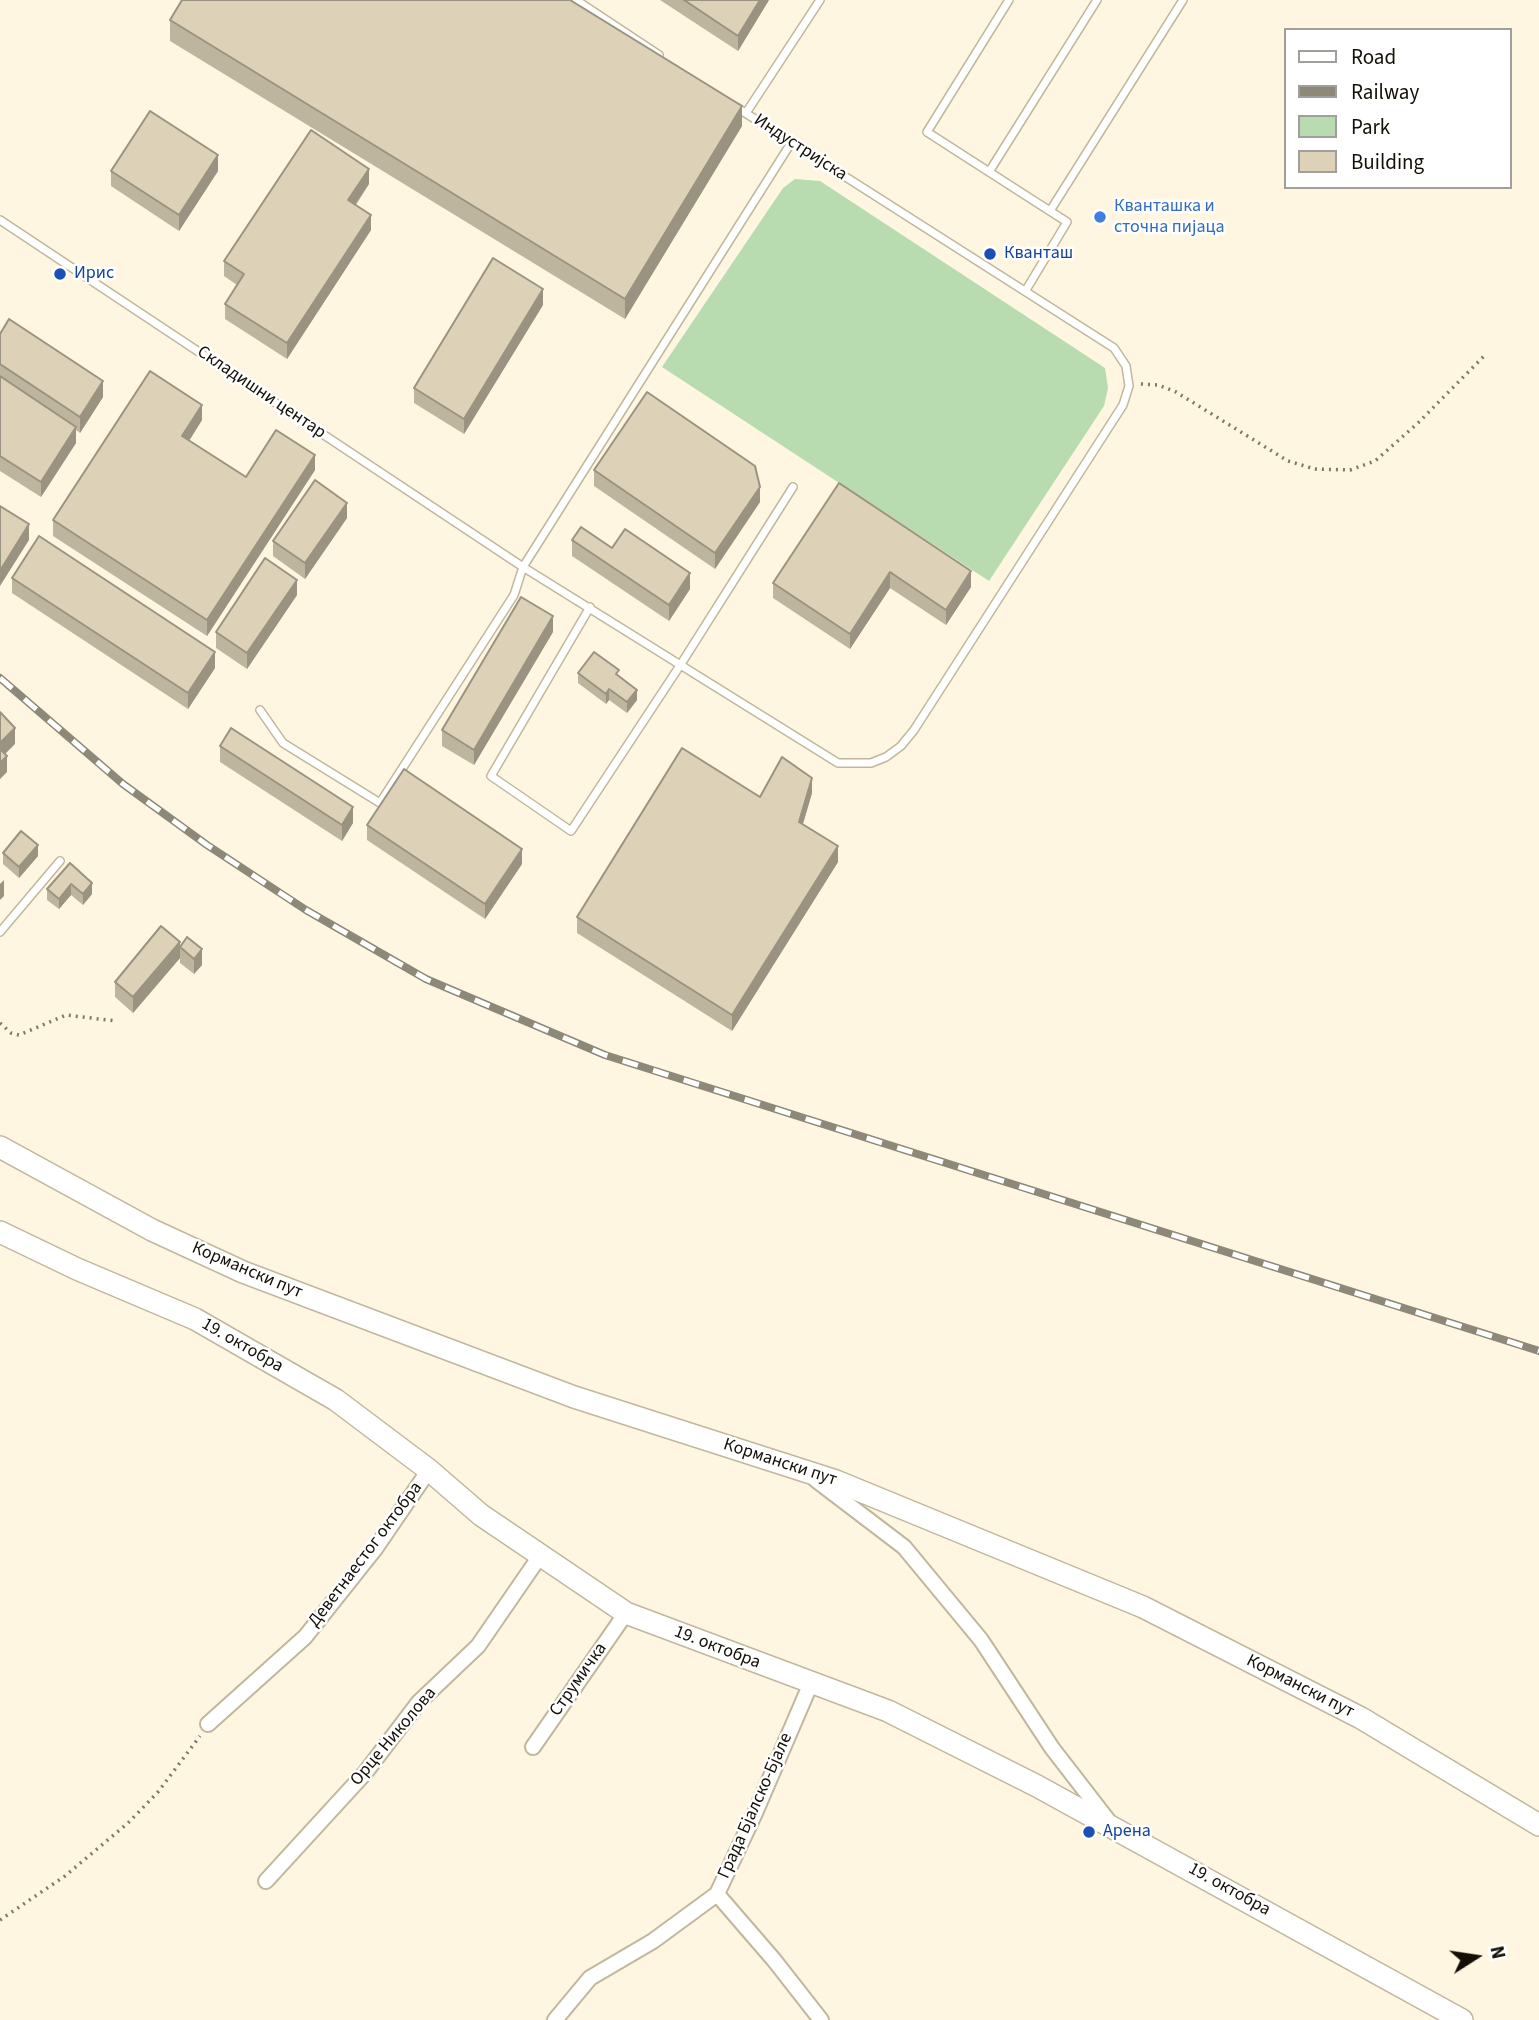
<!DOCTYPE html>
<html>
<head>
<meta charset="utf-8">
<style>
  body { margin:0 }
  #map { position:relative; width:1539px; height:2020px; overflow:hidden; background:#fef6e1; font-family:"Source Sans 3",sans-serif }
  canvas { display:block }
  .legend { position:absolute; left:1284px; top:28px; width:228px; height:161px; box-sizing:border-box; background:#fff; border:2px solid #a19f9b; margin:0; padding:9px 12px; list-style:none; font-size:21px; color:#130f06 }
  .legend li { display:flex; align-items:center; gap:14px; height:35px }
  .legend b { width:35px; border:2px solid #a19f9b }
  .north { position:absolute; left:1441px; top:1922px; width:70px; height:70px; -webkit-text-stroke:5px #fff; paint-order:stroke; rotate:78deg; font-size:19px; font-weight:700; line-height:28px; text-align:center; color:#130f06 }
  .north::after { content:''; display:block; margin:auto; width:24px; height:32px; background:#130f06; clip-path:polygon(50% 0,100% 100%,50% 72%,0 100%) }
</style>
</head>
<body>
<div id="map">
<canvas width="1539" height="2020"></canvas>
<ul class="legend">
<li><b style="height:9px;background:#fff"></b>Road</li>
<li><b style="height:9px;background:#8e8879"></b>Railway</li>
<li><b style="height:19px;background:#b8dcb0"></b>Park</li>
<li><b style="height:19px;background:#ddd2b8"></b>Building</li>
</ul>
<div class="north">N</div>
</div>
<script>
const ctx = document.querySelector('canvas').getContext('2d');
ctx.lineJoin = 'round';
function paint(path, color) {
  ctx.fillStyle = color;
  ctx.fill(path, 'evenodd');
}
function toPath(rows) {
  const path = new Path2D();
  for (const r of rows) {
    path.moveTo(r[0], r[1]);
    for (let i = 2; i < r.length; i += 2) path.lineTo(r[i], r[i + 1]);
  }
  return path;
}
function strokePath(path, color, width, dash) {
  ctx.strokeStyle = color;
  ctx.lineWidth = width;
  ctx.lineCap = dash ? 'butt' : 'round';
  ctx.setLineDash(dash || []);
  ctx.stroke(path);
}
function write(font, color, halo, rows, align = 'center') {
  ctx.font = font + ' "Source Sans 3",sans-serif';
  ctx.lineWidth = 5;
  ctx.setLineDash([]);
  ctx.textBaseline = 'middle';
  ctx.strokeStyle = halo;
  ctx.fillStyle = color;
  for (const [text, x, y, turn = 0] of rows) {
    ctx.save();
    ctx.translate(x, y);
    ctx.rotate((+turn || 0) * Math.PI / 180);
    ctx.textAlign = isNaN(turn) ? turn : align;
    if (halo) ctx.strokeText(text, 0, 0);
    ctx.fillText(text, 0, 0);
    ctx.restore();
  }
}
const green = toPath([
  [795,179,820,181,1105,368,1108,388,1104,406,989,581,662,367,783,188]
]);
const path = toPath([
  [1141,384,1158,385,1176,392,1288,461,1315,469,1350,470,1375,461,1418,423,1486,354],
  [0,1023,11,1033,19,1035,66,1015,116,1021],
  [0,1920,65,1876,128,1823,158,1792,200,1736]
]);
const lane = toPath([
  [576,0,659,55],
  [1009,0,927,132,1067,222,1026,290],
  [746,113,820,0],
  [989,172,1097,0],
  [1050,211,1183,0],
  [0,220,523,567,838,763,871,763,886,757,901,746,914,730,1123,405,1129,386,1126,366,1114,348,736,107],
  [590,607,491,776,571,831,681,664,793,487],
  [260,710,283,743,380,803,514,595,523,567,791,143],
  [0,932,60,861]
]);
const street = toPath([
  [816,1480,904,1547,981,1640,1052,1748,1110,1823],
  [208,1724,305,1637,375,1549,429,1470],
  [533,1747,626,1613],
  [266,1881,365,1773,419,1702,478,1646,540,1556],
  [717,1894,774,1960,821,2020],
  [555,2020,590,1978,653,1941,717,1894,755,1813,811,1683]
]);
const secondary = toPath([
  [0,1147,152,1230,243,1272,574,1397,836,1481,1143,1607,1361,1718,1539,1825],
  [0,1232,77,1269,195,1319,336,1400,429,1470,481,1515,626,1613,888,1711,1037,1786,1462,2020]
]);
const rail = toPath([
  [0,678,123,784,207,845,306,910,426,979,605,1055,1539,1351]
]);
const wall = toPath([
  [660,0,769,0,738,51],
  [170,20,742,126,625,319,170,41],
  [111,171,218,171,179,231,111,186],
  [369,184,356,205,371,230,287,359,225,319,225,304,237,285,224,276,224,261],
  [543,305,464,434,414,403,414,388],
  [0,334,103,397,80,433,76,430,76,443,41,497,0,471],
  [202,420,189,441,246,477,315,470,207,636,53,536,53,520],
  [594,470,760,502,715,569,594,486],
  [839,483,971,587,946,625,890,588,850,649,773,598,773,583],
  [347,518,305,579,273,556,273,541],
  [572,540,612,548,690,589,669,621,572,556],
  [12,578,215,668,188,709,12,593],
  [297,595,247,669,216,648,216,632],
  [553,632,474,765,442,746,442,730],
  [578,673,619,677,637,700,627,713,609,700,606,704,578,683],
  [220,746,353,823,342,841,220,762],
  [812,793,803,824,838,862,732,1031,577,933,577,917,760,797],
  [367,825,522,864,485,919,367,840],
  [3,853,38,856,19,878,3,864],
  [70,863,92,894,83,905,71,895,59,909,47,900,47,889],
  [180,947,202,965,194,974,180,963,180,958,133,1013,115,997,115,982]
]);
const shadedWall = toPath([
  [760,0,769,0,738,51,738,36],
  [742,106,742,126,625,319,625,299],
  [218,155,218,171,179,231,179,215],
  [369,169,369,184,348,215,348,200],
  [371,215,371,230,287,359,287,343],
  [543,289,543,305,464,434,464,419],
  [103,381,103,397,80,433,80,417],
  [202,405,202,420,182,452,182,436],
  [76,427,76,443,41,497,41,482],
  [315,455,315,470,207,636,207,620],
  [760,487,760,502,715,569,715,553],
  [347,503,347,518,305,579,305,563],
  [29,524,29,540,0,586,0,571],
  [971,571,971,587,946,625,946,610],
  [890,572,890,588,850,649,850,634],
  [690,573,690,589,669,621,669,605],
  [297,580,297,595,247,669,247,653],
  [553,616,553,632,474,765,474,750],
  [215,652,215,668,188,709,188,693],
  [609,689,609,700,606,704,606,694],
  [637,690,637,700,627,713,627,702],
  [15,728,15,744,0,759,0,743],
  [7,756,7,772,0,779,0,763],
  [812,778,812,793,799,837,799,822],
  [353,807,353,823,342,841,342,825],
  [38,845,38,856,19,878,19,867],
  [838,846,838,862,732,1031,732,1015],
  [522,849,522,864,485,919,485,904],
  [4,880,4,896,0,900,0,884],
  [92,883,92,894,83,905,83,894],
  [71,884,71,895,59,909,59,899],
  [180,942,180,958,133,1013,133,997],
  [202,949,202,965,194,974,194,959]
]);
const building = toPath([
  [182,0,570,0,742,106,625,299,170,20,182,0],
  [684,0,760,0,738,36,684,0],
  [150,111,218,155,179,215,111,171,150,111],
  [311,130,369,169,348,200,371,215,287,343,225,304,244,274,224,261,311,130],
  [493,258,543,289,464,419,414,388,493,258],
  [9,319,103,381,80,417,0,364,0,334,9,319],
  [150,371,202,405,182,436,246,477,276,430,315,455,207,620,53,520,150,371],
  [0,376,76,427,41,482,0,456,0,376],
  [647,392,755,466,760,487,715,553,594,470,647,392],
  [315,480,347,503,305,563,273,541,315,480],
  [839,483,971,571,946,610,890,572,850,634,773,583,839,483],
  [0,506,29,524,0,571,0,506],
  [581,527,612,548,625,529,690,573,669,605,572,540,581,527],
  [39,536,215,652,188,693,12,578,39,536],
  [265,558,297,580,247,653,216,632,265,558],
  [521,597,553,616,474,750,442,730,521,597],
  [594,652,619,670,616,674,637,690,627,702,609,689,606,694,578,673,594,652],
  [0,712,15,728,0,743,0,712],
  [231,728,353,807,342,825,220,746,231,728],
  [682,748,760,797,782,757,812,778,799,822,838,846,732,1015,577,917,682,748],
  [0,749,7,756,0,763,0,749],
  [404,769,522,849,485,904,367,825,404,769],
  [21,831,38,845,19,867,3,853,21,831],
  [70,863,92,883,83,894,71,884,59,899,47,889,70,863],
  [161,926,180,942,133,997,115,982,161,926],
  [187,937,202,949,194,959,180,947,187,937]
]);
const markers = [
  [1100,217,7,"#3f7fe0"],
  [990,254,7,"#1a4fb4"],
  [60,274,7,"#1a4fb4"],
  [1089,1832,7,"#1a4fb4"]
];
const streetNames = [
  ["Индустријска",800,148,33],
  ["Складишни центар",261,393,34],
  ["Кормански пут",247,1271,23],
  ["19. октобра",242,1346,30],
  ["Кормански пут",780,1463,18],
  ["Деветнаестог октобра",366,1555,-53],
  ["19. октобра",717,1648,21],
  ["Струмичка",579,1680,-55],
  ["Кормански пут",1300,1687,27],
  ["Орце Николова",394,1737,-50],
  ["Града Бјалско-Бјале",756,1806,-66],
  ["19. октобра",1229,1890,29]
];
const shopNames = [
  ["Кванташка и",1114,207],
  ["сточна пијаца",1114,228]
];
const transitNames = [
  ["Кванташ",1004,254],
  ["Ирис",74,274],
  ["Арена",1103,1832]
];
paint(green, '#b8dcb0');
strokePath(lane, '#c1b79d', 10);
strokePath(street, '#c1b79d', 18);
strokePath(secondary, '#c1b79d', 24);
strokePath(path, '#7e786a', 3.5, [2, 5]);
strokePath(lane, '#fff', 7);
strokePath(street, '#fff', 14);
strokePath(secondary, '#fff', 21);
strokePath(rail, '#8e8879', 8);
strokePath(rail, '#fff', 5, [16]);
paint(wall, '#beb59e');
paint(shadedWall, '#9b9381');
paint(building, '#ddd2b8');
strokePath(building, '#9b9381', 2);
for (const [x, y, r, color] of markers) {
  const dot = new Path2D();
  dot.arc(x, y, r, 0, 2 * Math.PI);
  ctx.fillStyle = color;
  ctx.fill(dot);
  strokePath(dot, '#fff', 2.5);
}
write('18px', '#130f06', '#fff', streetNames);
write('18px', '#366cbe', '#fff', shopNames, 'left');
write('18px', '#164399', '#fff', transitNames, 'left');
</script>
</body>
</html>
